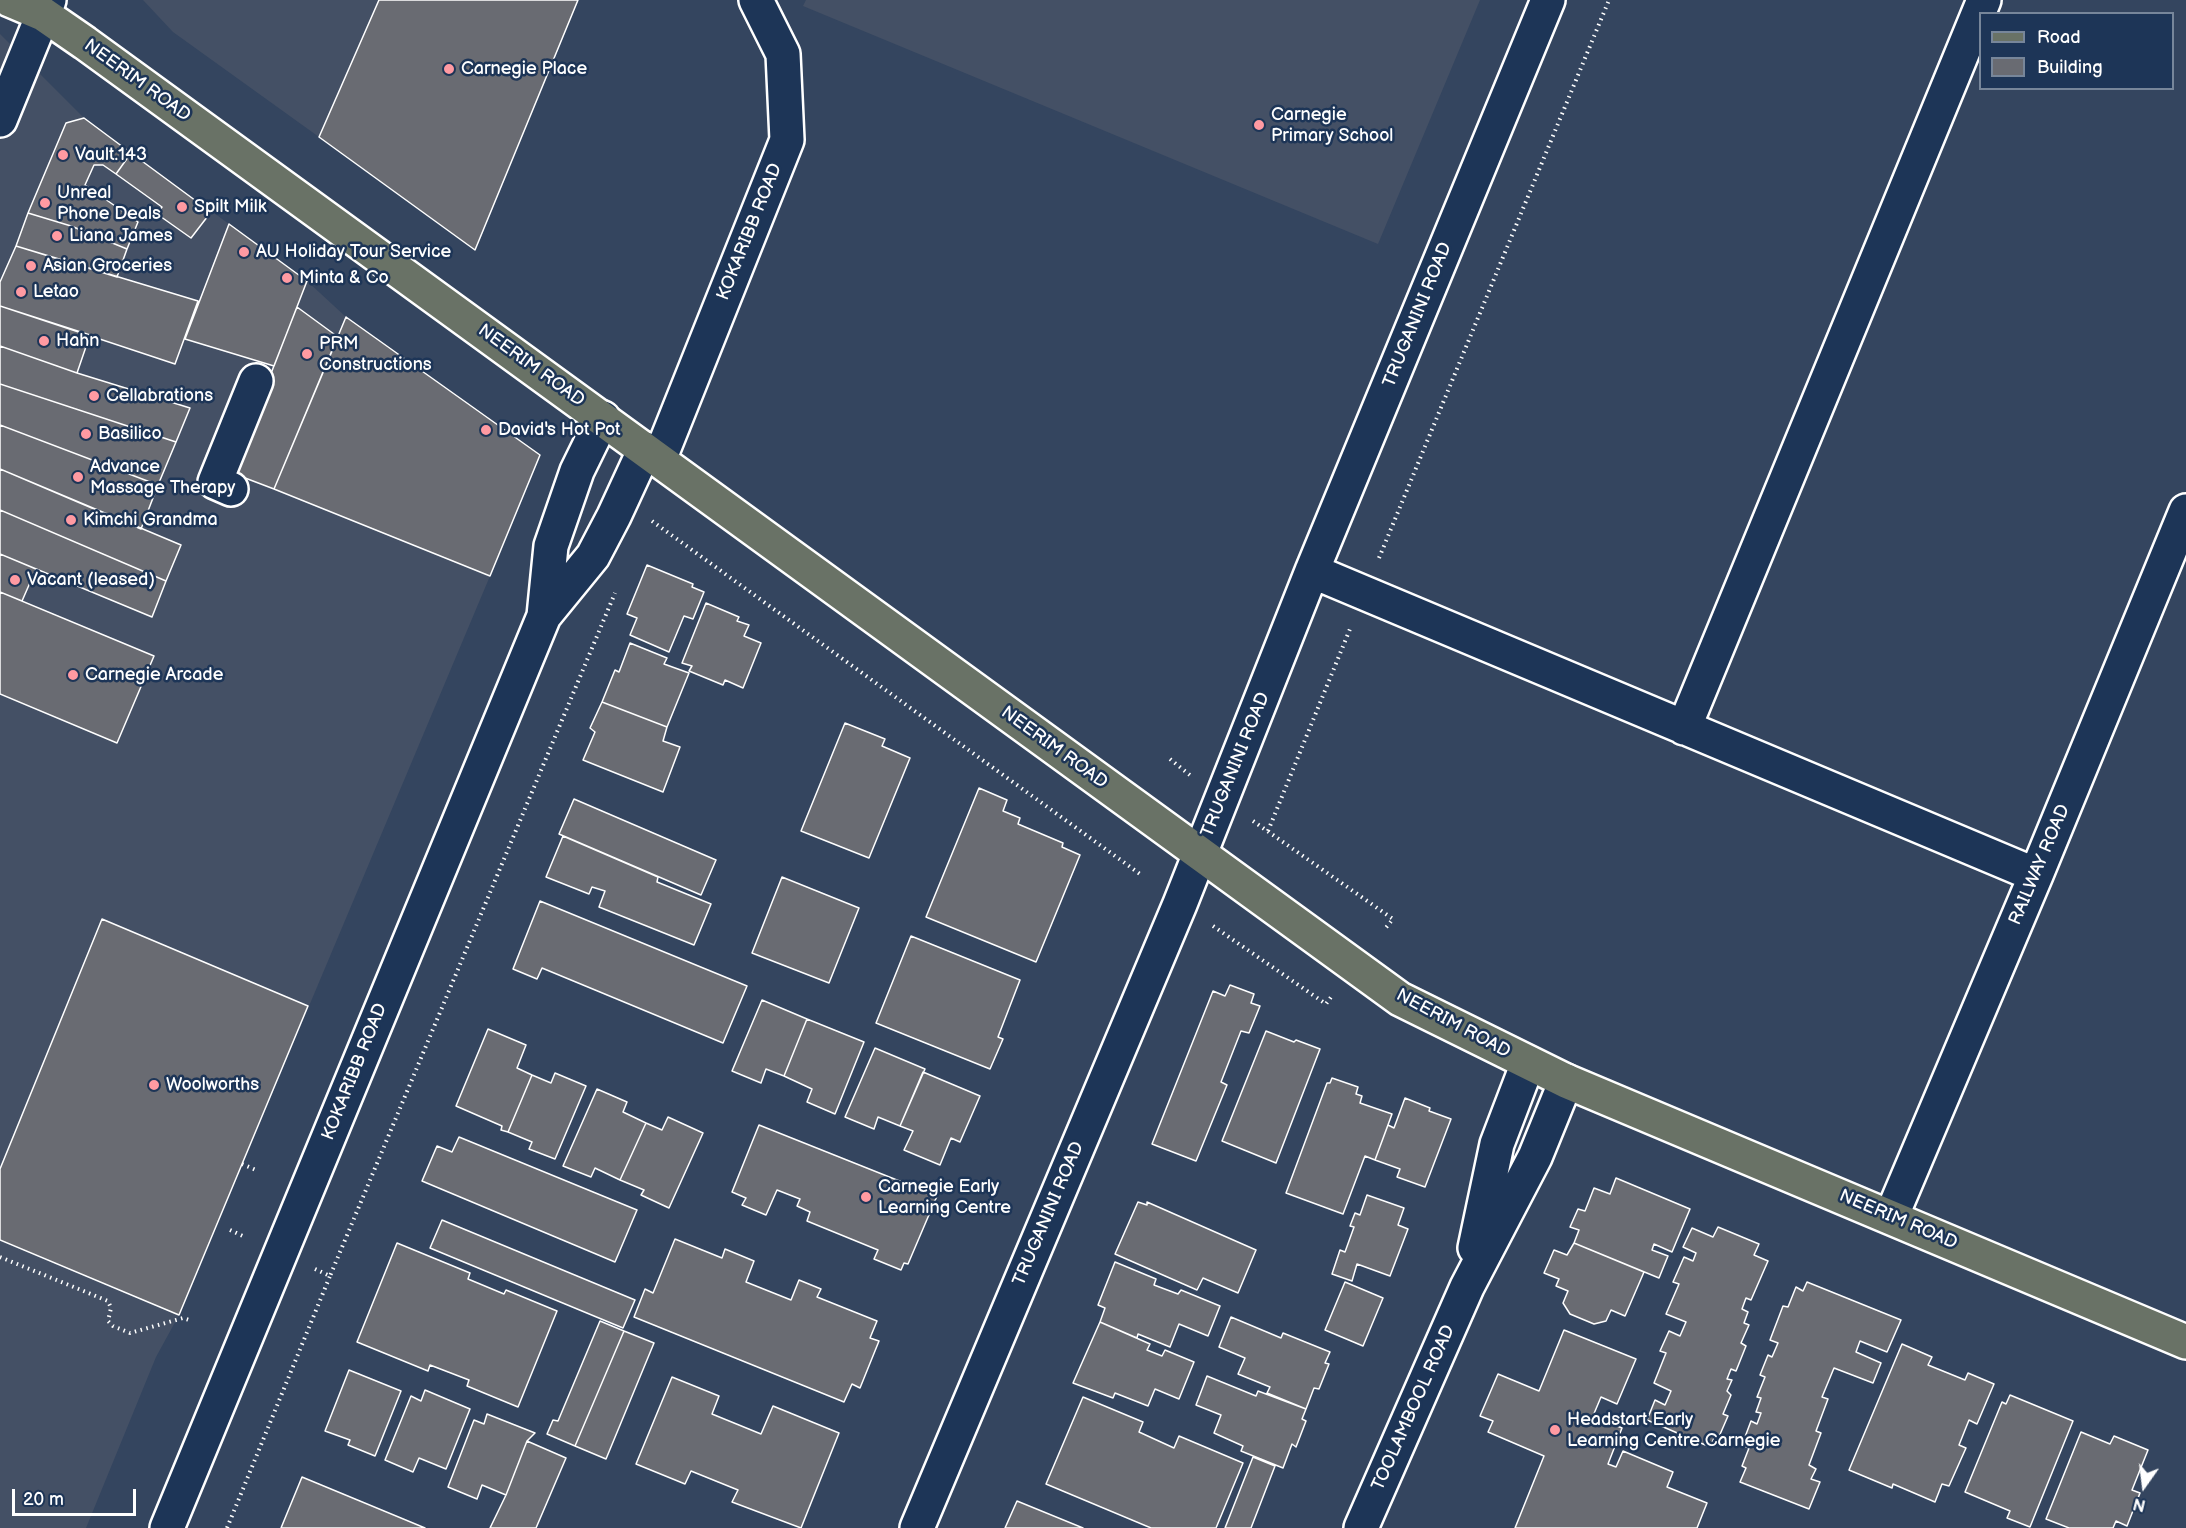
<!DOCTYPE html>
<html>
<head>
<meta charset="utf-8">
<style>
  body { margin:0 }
  #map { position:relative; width:2186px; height:1528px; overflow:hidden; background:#34455f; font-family:"Balsamiq Sans",sans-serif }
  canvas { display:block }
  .legend { position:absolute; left:1979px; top:12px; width:195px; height:78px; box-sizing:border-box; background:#1d3557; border:2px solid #77869a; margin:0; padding:8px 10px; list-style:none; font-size:18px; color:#fff }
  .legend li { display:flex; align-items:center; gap:12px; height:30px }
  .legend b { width:30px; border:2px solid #77869a }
  .north { position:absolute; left:2114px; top:1456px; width:60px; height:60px; -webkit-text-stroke:4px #1d3557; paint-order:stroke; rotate:194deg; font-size:16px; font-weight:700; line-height:24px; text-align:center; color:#fff }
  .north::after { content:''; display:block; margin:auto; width:21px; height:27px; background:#fff; clip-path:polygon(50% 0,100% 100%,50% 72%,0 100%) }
  .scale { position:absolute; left:12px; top:1489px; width:124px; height:27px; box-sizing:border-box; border:3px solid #fff; border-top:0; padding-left:8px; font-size:18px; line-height:21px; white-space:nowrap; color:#fff; -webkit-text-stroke:4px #1d3557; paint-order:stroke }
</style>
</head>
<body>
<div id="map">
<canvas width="2186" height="1528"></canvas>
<ul class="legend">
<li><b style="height:8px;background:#697266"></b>Road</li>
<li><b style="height:16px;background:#696b72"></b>Building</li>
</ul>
<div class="north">N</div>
<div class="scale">20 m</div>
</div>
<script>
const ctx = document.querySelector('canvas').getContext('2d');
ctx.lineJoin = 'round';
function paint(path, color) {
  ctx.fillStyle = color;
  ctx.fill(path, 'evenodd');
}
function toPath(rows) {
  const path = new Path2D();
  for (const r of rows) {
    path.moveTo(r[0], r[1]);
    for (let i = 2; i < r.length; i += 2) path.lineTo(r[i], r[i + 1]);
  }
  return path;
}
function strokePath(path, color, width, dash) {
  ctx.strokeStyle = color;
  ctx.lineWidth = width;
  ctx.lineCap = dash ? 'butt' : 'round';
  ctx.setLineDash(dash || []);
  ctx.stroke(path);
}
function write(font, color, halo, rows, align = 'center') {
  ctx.font = font + ' "Balsamiq Sans",sans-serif';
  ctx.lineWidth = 5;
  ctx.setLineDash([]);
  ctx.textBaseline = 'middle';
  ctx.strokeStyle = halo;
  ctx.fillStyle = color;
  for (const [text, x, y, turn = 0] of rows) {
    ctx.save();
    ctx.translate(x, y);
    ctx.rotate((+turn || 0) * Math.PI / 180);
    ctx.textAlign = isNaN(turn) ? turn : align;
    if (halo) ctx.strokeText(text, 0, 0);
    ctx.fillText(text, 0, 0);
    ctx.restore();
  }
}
const built = toPath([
  [143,0,379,0,319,137,173,32],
  [806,0,1480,0,1378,244,803,6],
  [0,34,84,118,307,281,346,317,275,489,490,576,179,1315,156,1357,86,1528,0,1528]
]);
const building = toPath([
  [379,0,578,0,475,250,319,137,379,0],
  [84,118,131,153,116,174,103,165,94,165,85,185,138,222,127,249,71,226,28,213,66,123,84,118],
  [131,153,211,212,191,238,157,214,162,207,116,174,131,153],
  [28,213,71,226,127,249,117,277,16,246,28,213],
  [229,224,307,281,274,366,185,339,229,224],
  [16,246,198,301,175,364,0,306,0,282,16,246],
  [0,306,90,335,77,373,0,346,0,306],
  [297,307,338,337,274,489,232,473,297,307],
  [346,317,540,455,490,576,274,489,346,317],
  [0,346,77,373,190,408,176,442,0,384,0,346],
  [0,384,176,442,158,485,0,425,0,384],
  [0,425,158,485,141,529,0,469,0,425],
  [0,469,181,545,166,581,0,510,0,469],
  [0,510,166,581,152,617,0,554,0,510],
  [0,554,36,569,22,601,0,592,0,554],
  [647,565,693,584,692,587,704,592,693,619,684,616,669,652,630,635,637,618,627,614,647,565],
  [0,592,154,656,117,743,0,694,0,592],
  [706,603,739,617,737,621,749,625,744,636,761,643,743,688,725,680,723,685,689,671,692,666,682,663,706,603],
  [630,643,667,658,664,664,689,673,667,727,602,702,615,670,619,672,630,643],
  [602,702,667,727,663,741,680,747,663,792,583,760,595,732,590,728,602,702],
  [845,723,885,739,882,746,910,758,869,858,801,831,845,723],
  [979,788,1007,800,1003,811,1020,818,1018,824,1063,843,1062,847,1080,855,1036,962,926,917,979,788],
  [574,799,716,860,701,895,559,834,574,799],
  [563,836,658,877,657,882,711,904,694,945,599,907,605,891,592,887,589,894,546,877,563,836],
  [782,877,859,908,829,983,752,953,782,877],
  [540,901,747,986,723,1043,542,968,537,979,513,969,540,901],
  [102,919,308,1006,179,1315,0,1240,0,1169,102,919],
  [911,936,1020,980,998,1037,1003,1039,990,1069,876,1023,911,936],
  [1230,985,1254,994,1251,1003,1260,1006,1249,1033,1241,1031,1221,1082,1227,1085,1196,1161,1152,1144,1213,991,1225,996,1230,985],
  [762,1000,807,1019,784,1076,766,1069,761,1083,732,1071,762,1000],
  [807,1019,864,1042,835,1114,807,1102,812,1089,784,1076,807,1019],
  [488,1029,526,1045,517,1068,532,1075,508,1132,501,1130,502,1126,456,1106,488,1029],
  [1266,1031,1294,1042,1296,1040,1320,1049,1276,1163,1222,1141,1266,1031],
  [875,1048,925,1069,900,1126,878,1117,874,1129,845,1117,875,1048],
  [923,1072,980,1096,960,1142,951,1138,940,1165,904,1150,913,1131,900,1126,923,1072],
  [555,1073,586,1086,555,1159,529,1149,532,1142,508,1132,532,1075,551,1083,555,1073],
  [1332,1078,1358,1087,1356,1094,1362,1096,1360,1103,1392,1114,1375,1160,1365,1156,1343,1214,1286,1193,1327,1083,1330,1083,1332,1078],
  [597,1089,627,1102,623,1112,646,1123,620,1180,595,1168,591,1177,563,1166,597,1089],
  [1405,1098,1430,1108,1429,1111,1451,1119,1425,1187,1397,1177,1400,1169,1375,1160,1388,1125,1394,1128,1405,1098],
  [668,1117,703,1133,669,1208,641,1195,644,1190,620,1180,646,1123,662,1130,668,1117],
  [759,1125,937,1196,908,1264,904,1263,901,1270,874,1259,878,1250,807,1221,810,1212,797,1206,800,1199,777,1190,766,1215,742,1205,746,1198,732,1192,759,1125],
  [459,1137,637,1210,615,1262,422,1181,437,1146,452,1152,459,1137],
  [1616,1178,1690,1209,1672,1252,1654,1244,1652,1250,1668,1256,1659,1278,1574,1243,1579,1230,1570,1227,1578,1209,1585,1211,1594,1188,1610,1194,1616,1178],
  [1367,1195,1404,1208,1398,1225,1408,1229,1390,1276,1357,1264,1352,1281,1332,1274,1340,1250,1345,1252,1354,1227,1350,1226,1355,1213,1360,1215,1367,1195],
  [1138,1202,1147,1205,1147,1202,1256,1250,1238,1293,1203,1278,1197,1290,1115,1254,1138,1202],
  [442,1220,635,1300,623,1328,430,1248,442,1220],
  [1718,1227,1759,1244,1754,1255,1768,1261,1751,1300,1746,1298,1742,1309,1748,1312,1744,1323,1749,1325,1741,1343,1746,1346,1736,1371,1731,1369,1727,1379,1732,1380,1727,1391,1731,1395,1723,1414,1728,1416,1718,1439,1714,1438,1710,1447,1647,1420,1655,1400,1665,1405,1671,1391,1654,1383,1666,1353,1660,1351,1669,1331,1680,1336,1686,1322,1666,1314,1679,1284,1673,1282,1684,1257,1693,1261,1696,1253,1683,1247,1692,1228,1713,1237,1718,1227],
  [675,1239,722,1258,725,1249,754,1261,746,1282,791,1300,799,1280,821,1289,817,1297,877,1321,870,1338,879,1341,860,1388,852,1384,844,1402,634,1317,645,1289,653,1293,675,1239],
  [397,1243,470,1273,468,1279,504,1294,506,1290,557,1311,518,1407,467,1386,469,1380,430,1365,428,1371,357,1342,397,1243],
  [1574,1243,1644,1272,1625,1316,1611,1310,1606,1321,1594,1324,1570,1314,1563,1303,1568,1291,1556,1286,1559,1279,1544,1273,1554,1250,1567,1255,1574,1243],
  [1115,1262,1156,1279,1154,1285,1178,1294,1181,1290,1220,1306,1208,1336,1179,1324,1170,1347,1138,1334,1137,1338,1100,1322,1105,1308,1098,1305,1115,1262],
  [1345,1282,1383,1298,1363,1346,1325,1330,1345,1282],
  [1807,1282,1901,1320,1887,1352,1860,1341,1856,1352,1881,1363,1873,1383,1834,1368,1822,1397,1828,1399,1816,1431,1821,1433,1809,1465,1816,1469,1811,1479,1820,1482,1809,1509,1740,1482,1746,1468,1742,1466,1749,1448,1742,1445,1751,1421,1757,1424,1761,1413,1756,1412,1761,1398,1757,1397,1765,1377,1760,1375,1768,1355,1772,1357,1778,1343,1770,1340,1783,1306,1788,1307,1796,1287,1803,1291,1807,1282],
  [1231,1317,1281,1338,1283,1333,1330,1352,1325,1363,1329,1364,1319,1389,1314,1388,1306,1409,1267,1393,1270,1387,1238,1374,1245,1358,1219,1347,1231,1317],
  [600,1321,624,1331,575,1446,547,1434,553,1420,558,1421,600,1321],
  [1100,1322,1150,1344,1147,1350,1162,1356,1165,1350,1194,1362,1179,1399,1155,1389,1148,1406,1115,1393,1113,1398,1073,1383,1100,1322],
  [1564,1330,1636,1359,1617,1404,1601,1397,1593,1416,1622,1428,1608,1464,1616,1467,1623,1451,1673,1472,1667,1487,1707,1503,1697,1528,1515,1528,1544,1456,1488,1432,1493,1421,1480,1416,1498,1374,1539,1391,1564,1330],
  [624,1331,654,1343,606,1459,575,1446,624,1331],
  [1902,1344,1932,1357,1928,1365,1965,1380,1968,1373,1994,1384,1977,1424,1969,1420,1959,1445,1966,1448,1949,1486,1942,1484,1935,1502,1893,1484,1892,1488,1849,1470,1902,1344],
  [349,1370,401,1391,375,1456,348,1445,350,1440,325,1431,349,1370],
  [1207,1376,1256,1396,1258,1391,1306,1409,1302,1419,1306,1421,1296,1447,1292,1444,1283,1468,1241,1451,1243,1446,1214,1433,1221,1415,1196,1405,1207,1376],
  [672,1377,719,1396,712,1414,761,1434,773,1406,839,1433,801,1528,732,1502,738,1490,691,1471,685,1484,636,1464,672,1377],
  [425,1390,470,1409,446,1469,419,1458,413,1472,385,1460,411,1396,421,1401,425,1390],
  [2010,1395,2073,1421,2030,1527,2007,1518,2010,1511,1965,1492,2002,1402,2006,1404,2010,1395],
  [1083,1397,1143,1422,1139,1432,1174,1448,1179,1436,1243,1463,1216,1528,1151,1528,1046,1484,1083,1397],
  [487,1414,535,1433,527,1441,506,1495,482,1485,477,1499,448,1487,474,1420,484,1424,487,1414],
  [2081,1432,2110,1444,2114,1436,2148,1450,2132,1490,2140,1493,2127,1526,2116,1521,2113,1528,2069,1528,2046,1519,2081,1432],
  [527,1441,566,1458,536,1528,490,1528,506,1495,527,1441],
  [1253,1457,1275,1466,1251,1528,1225,1528,1253,1457],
  [302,1477,425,1528,281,1528,302,1477],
  [1017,1501,1083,1528,1005,1528,1017,1501]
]);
const path = toPath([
  [652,521,1140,874],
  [1379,558,1609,0],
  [1170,759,1191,776],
  [1253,821,1393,919,1384,930],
  [1268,831,1350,629],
  [1213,926,1326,1004,1331,997],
  [242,1164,256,1170],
  [230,1230,245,1237],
  [0,1257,108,1301,111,1308,108,1321,113,1326,130,1333,183,1318,192,1321],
  [315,1269,330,1276,615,593],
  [227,1528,330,1276]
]);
const minor = toPath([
  [0,120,49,0],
  [659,460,787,140,783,54,756,0],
  [231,489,215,482,256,381],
  [1312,571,2036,875],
  [544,616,551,546,577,471,603,418],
  [1684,728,1984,0],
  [1891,1217,2036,875,2186,511],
  [1475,1248,1497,1144,1528,1063],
  [167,1528,544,616,593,556,614,516,645,449],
  [917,1528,1180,904,1312,571,1548,0],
  [1361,1528,1467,1287,1535,1157,1566,1081]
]);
const major = toPath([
  [10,0,43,14,85,43,1400,999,1566,1081,2186,1342]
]);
const markers = [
  [449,69,6,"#ff9aa2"],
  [1259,125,6,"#ff9aa2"],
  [63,155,6,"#ff9aa2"],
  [45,203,6,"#ff9aa2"],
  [182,207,6,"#ff9aa2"],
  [57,236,6,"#ff9aa2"],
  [244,252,6,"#ff9aa2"],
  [31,266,6,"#ff9aa2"],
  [287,278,6,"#ff9aa2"],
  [21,292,6,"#ff9aa2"],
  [44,341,6,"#ff9aa2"],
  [307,354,6,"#ff9aa2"],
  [94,396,6,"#ff9aa2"],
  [486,430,6,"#ff9aa2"],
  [86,434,6,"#ff9aa2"],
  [78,477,6,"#ff9aa2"],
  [71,520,6,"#ff9aa2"],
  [15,580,6,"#ff9aa2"],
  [73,675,6,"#ff9aa2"],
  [154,1085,6,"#ff9aa2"],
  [866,1197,6,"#ff9aa2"],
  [1555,1430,6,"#ff9aa2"]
];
const poiNames = [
  ["Carnegie Place",461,69],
  ["Carnegie",1271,115],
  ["Primary School",1271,136],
  ["Vault.143",75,155],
  ["Unreal",57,193],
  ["Phone Deals",57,214],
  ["Spilt Milk",194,207],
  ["Liana James",69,236],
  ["AU Holiday Tour Service",256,252],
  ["Asian Groceries",43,266],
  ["Minta & Co",299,278],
  ["Letao",33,292],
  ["Hahn",56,341],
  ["PRM",319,344],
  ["Constructions",319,365],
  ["Cellabrations",106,396],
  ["David's Hot Pot",498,430],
  ["Basilico",98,434],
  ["Advance",90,467],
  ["Massage Therapy",90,488],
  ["Kimchi Grandma",83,520],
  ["Vacant (leased)",27,580],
  ["Carnegie Arcade",85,675],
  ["Woolworths",166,1085],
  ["Carnegie Early",878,1187],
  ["Learning Centre",878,1208],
  ["Headstart Early",1567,1420],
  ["Learning Centre Carnegie",1567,1441]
];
const streetNames = [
  ["NEERIM ROAD",137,81,36],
  ["KOKARIBB ROAD",750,232,-68],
  ["TRUGANINI ROAD",1418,315,-68],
  ["NEERIM ROAD",531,366,36],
  ["NEERIM ROAD",1054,748,36],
  ["TRUGANINI ROAD",1236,765,-68],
  ["RAILWAY ROAD",2040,865,-67],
  ["NEERIM ROAD",1453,1024,28],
  ["KOKARIBB ROAD",355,1072,-68],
  ["TRUGANINI ROAD",1049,1214,-67],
  ["NEERIM ROAD",1898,1220,23],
  ["TOOLAMBOOL ROAD",1414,1408,-66]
];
paint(built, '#445065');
paint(building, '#696b72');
strokePath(building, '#fff', 1.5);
strokePath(minor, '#fff', 38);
strokePath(major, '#fff', 38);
strokePath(path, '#fff', 4, [1.5, 4.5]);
strokePath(minor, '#1d3557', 33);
strokePath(major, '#697266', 33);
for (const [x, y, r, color] of markers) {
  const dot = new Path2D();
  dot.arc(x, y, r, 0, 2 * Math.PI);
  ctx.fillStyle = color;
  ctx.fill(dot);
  strokePath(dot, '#1d3557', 2);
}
write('18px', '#fff', '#1d3557', poiNames, 'left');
write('18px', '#fff', '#1d3557', streetNames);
</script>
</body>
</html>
